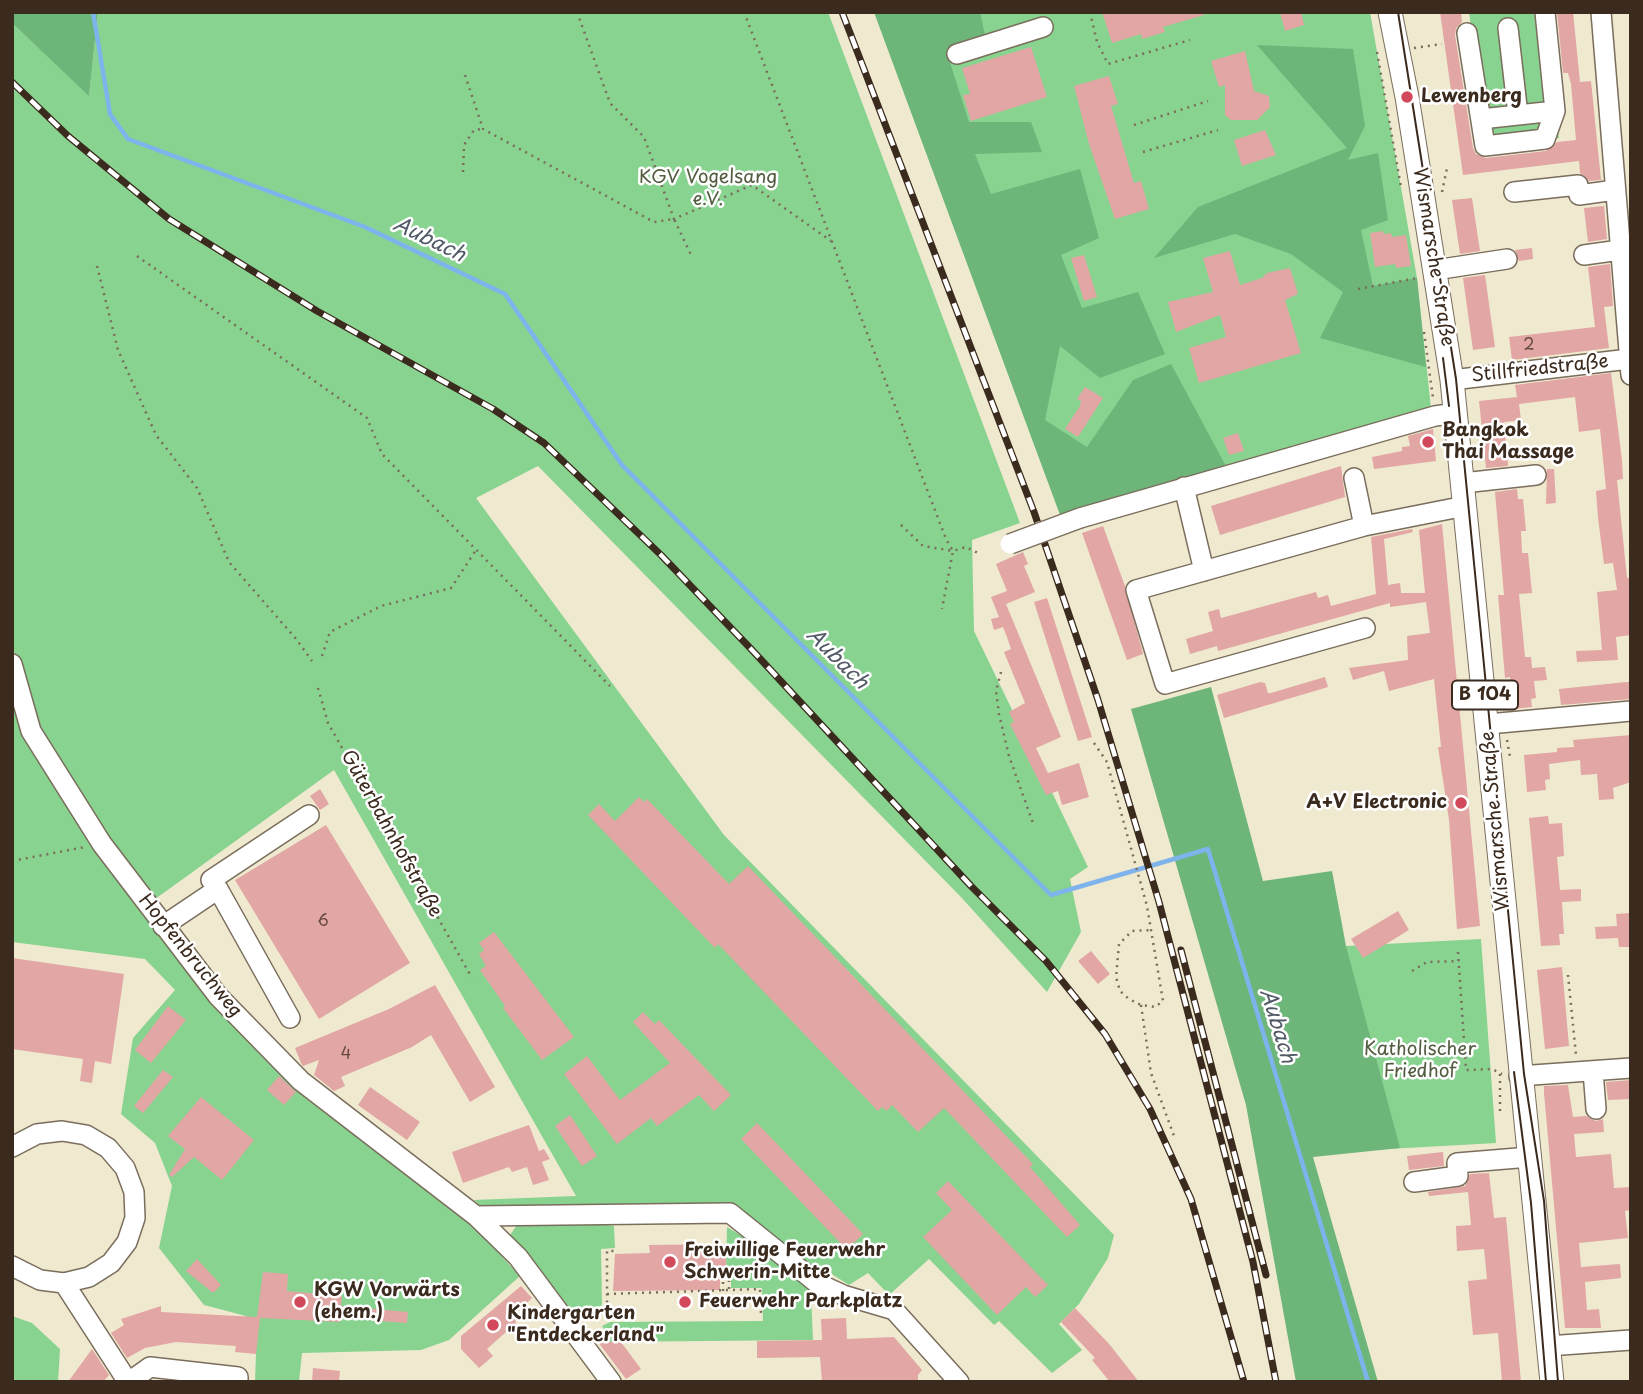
<!DOCTYPE html>
<html>
<head>
<meta charset="utf-8">
<style>
  body { margin:0 }
  #map { position:relative; width:1643px; height:1394px; overflow:hidden; background:#efe9cf; font-family:"Playpen Sans",sans-serif }
  canvas { display:block }
  .frame { position:absolute; inset:0; border:14px solid #3b2a1e; pointer-events:none }
</style>
</head>
<body>
<div id="map">
<canvas width="1643" height="1394"></canvas>
<div class="frame"></div>
</div>
<script>
const ctx = document.querySelector('canvas').getContext('2d');
ctx.lineJoin = 'round';
function paint(path, color) {
  ctx.fillStyle = color;
  ctx.fill(path, 'evenodd');
}
function toPath(rows) {
  const path = new Path2D();
  for (const r of rows) {
    path.moveTo(r[0], r[1]);
    for (let i = 2; i < r.length; i += 2) path.lineTo(r[i], r[i + 1]);
  }
  return path;
}
function strokePath(path, color, width, dash) {
  ctx.strokeStyle = color;
  ctx.lineWidth = width;
  ctx.lineCap = dash ? 'butt' : 'round';
  ctx.setLineDash(dash || []);
  ctx.stroke(path);
}
function write(font, color, halo, rows, align = 'center') {
  ctx.font = font + ' "Playpen Sans",sans-serif';
  ctx.lineWidth = 5;
  ctx.setLineDash([]);
  ctx.textBaseline = 'middle';
  ctx.strokeStyle = halo;
  ctx.fillStyle = color;
  for (const [text, x, y, turn = 0] of rows) {
    ctx.save();
    ctx.translate(x, y);
    ctx.rotate((+turn || 0) * Math.PI / 180);
    ctx.textAlign = isNaN(turn) ? turn : align;
    if (halo) ctx.strokeText(text, 0, 0);
    ctx.fillText(text, 0, 0);
    ctx.restore();
  }
}
const green = toPath([
  [98,12,828,12,1020,523,972,540,974,631,1088,867,1070,879,1081,932,1047,992,960,896,538,466,476,498,724,835,1114,1235,1108,1258,1079,1304,1059,1324,1082,1350,1052,1373,999,1321,994,1325,929,1259,889,1295,868,1273,849,1285,827,1271,822,1278,736,1208,488,1212,474,1200,576,1196,334,770,151,902,34,721,12,644,12,23,89,95],
  [874,12,1370,12,1417,278,1431,408,1062,520],
  [1469,12,1545,12,1559,138,1488,148],
  [12,664,31,732,212,1003,309,1101,469,1221,520,1276,449,1340,421,1350,302,1353,299,1382,255,1382,256,1354,245,1333,246,1316,204,1305,159,1248,172,1186,155,1143,121,1114,133,1038,175,990,145,959,12,942],
  [1481,939,1496,1143,1352,1151,1346,946],
  [607,1218,607,1225,614,1226,615,1248,601,1249,602,1305,577,1320,510,1235,517,1225],
  [727,1227,773,1255,814,1288,811,1293,813,1340,598,1342,596,1340,607,1333,602,1326,610,1322,763,1321,762,1288,731,1288,731,1271,726,1271],
  [12,1316,32,1323,60,1349,58,1382,12,1382]
]);
const forest = toPath([
  [12,12,98,12,89,96,12,23],
  [874,12,980,12,985,35,947,53,969,122,1031,122,1042,152,975,154,991,194,1080,169,1099,238,1061,255,1082,308,1138,292,1165,354,1100,378,1060,346,1045,420,1087,447,1133,380,1171,364,1228,470,1062,520],
  [1257,45,1353,49,1365,126,1348,160,1378,153,1388,220,1361,230,1373,286,1417,278,1426,367,1320,338,1343,292,1291,254,1235,234,1154,258,1198,207,1347,148],
  [1211,687,1263,881,1332,871,1346,946,1400,1148,1313,1157,1378,1382,1296,1382,1246,1105,1131,709]
]);
const stream = toPath([
  [93,12,110,114,128,139,365,227,505,294,622,465,1051,895,1208,849,1368,1382]
]);
const building = toPath([
  [1102,12,1204,12,1204,15,1163,27,1165,32,1142,39,1141,34,1112,43],
  [1280,12,1301,12,1304,25,1285,31],
  [1440,12,1461,12,1462,22,1456,28,1455,35,1473,148,1476,154,1486,158,1546,151,1557,142,1576,140,1571,84,1568,73,1563,73,1557,12,1573,12,1580,82,1591,81,1601,180,1589,181,1580,173,1579,161,1463,175],
  [1031,47,1047,97,971,121,963,95,970,94,962,68],
  [1245,51,1254,91,1269,96,1270,107,1257,120,1231,120,1225,115,1225,85,1219,87,1211,61],
  [1109,76,1118,104,1111,106,1134,183,1141,181,1149,209,1115,219,1089,144,1074,86],
  [1265,130,1276,155,1242,166,1234,140],
  [1472,198,1480,251,1460,254,1452,200],
  [1604,206,1607,239,1588,242,1584,208],
  [1383,231,1384,234,1391,233,1392,237,1406,235,1411,266,1396,268,1395,264,1375,267,1370,233],
  [1532,248,1533,259,1519,261,1515,250],
  [1230,251,1240,285,1262,278,1267,273,1290,268,1298,294,1285,300,1301,353,1199,383,1189,348,1226,337,1220,315,1176,332,1168,302,1213,292,1203,258],
  [1084,255,1097,297,1084,301,1071,258],
  [1610,264,1613,306,1604,307,1609,348,1512,360,1509,337,1595,327,1588,267],
  [1485,275,1495,347,1473,350,1463,278],
  [1611,373,1622,460,1623,479,1617,480,1627,578,1631,577,1631,635,1616,637,1618,660,1577,662,1576,651,1602,650,1597,592,1617,590,1613,563,1604,564,1598,518,1596,491,1606,489,1600,429,1579,432,1575,397,1519,404,1521,420,1504,422,1508,466,1486,468,1479,401,1517,397,1515,385],
  [1085,387,1103,398,1078,437,1065,429,1080,406,1081,401,1077,399],
  [1433,429,1436,461,1374,469,1372,457,1402,451,1402,447,1410,446,1408,436],
  [1238,433,1244,451,1229,455,1223,438],
  [1341,466,1345,497,1220,535,1211,506],
  [1547,469,1554,469,1556,503,1546,504],
  [1517,489,1518,499,1523,499,1526,531,1521,531,1522,553,1528,553,1532,593,1519,594,1525,657,1531,657,1532,668,1545,667,1547,680,1534,681,1536,698,1531,699,1532,707,1513,709,1510,677,1505,678,1498,595,1504,595,1495,492],
  [1442,524,1480,926,1457,929,1449,820,1438,747,1441,747,1434,679,1389,691,1384,671,1353,680,1349,668,1408,660,1407,636,1430,633,1426,602,1390,607,1390,603,1218,651,1217,646,1190,654,1186,639,1213,631,1208,612,1219,609,1221,618,1316,592,1318,598,1328,595,1331,606,1376,594,1371,537,1412,529,1413,532,1384,539,1388,585,1400,583,1401,593,1425,593,1419,530],
  [1103,526,1125,586,1143,654,1127,660,1082,533],
  [1023,552,1028,564,1024,566,1035,592,1006,604,1061,737,1036,748,1048,773,1079,763,1089,797,1062,805,1058,791,1046,795,1010,724,1014,722,1009,712,1025,703,1004,652,1011,649,1007,637,1003,627,994,630,991,619,999,617,991,597,1007,591,996,564],
  [1047,598,1092,737,1078,741,1034,602],
  [1325,677,1328,687,1224,718,1217,695,1260,682,1265,683,1268,693,1271,693],
  [1626,682,1631,682,1631,699,1561,705,1559,689],
  [1631,735,1631,782,1613,788,1614,799,1599,800,1597,774,1581,775,1580,760,1549,764,1550,779,1545,780,1546,790,1527,792,1524,755,1557,752,1557,748,1574,747,1573,740],
  [320,789,329,804,320,810,310,796],
  [639,797,644,802,647,799,729,884,748,866,1033,1164,1030,1167,1080,1225,1067,1237,944,1108,918,1132,892,1105,887,1111,882,1107,878,1111,718,944,715,948,588,815,599,804,615,821],
  [1548,816,1549,824,1562,823,1564,856,1557,857,1560,890,1581,889,1581,901,1562,902,1564,934,1559,934,1560,945,1541,946,1529,818],
  [326,825,410,963,319,1019,235,880],
  [1398,911,1409,930,1363,958,1351,939],
  [1631,913,1631,947,1619,947,1618,938,1596,939,1595,927,1617,926,1616,914],
  [494,932,574,1037,542,1060,503,1008,505,1006,480,970,486,966,479,954,484,950,479,943],
  [1091,951,1110,974,1098,984,1078,961],
  [12,958,124,974,111,1064,95,1061,92,1083,80,1081,83,1059,12,1049],
  [1562,967,1569,1046,1545,1049,1537,970],
  [435,985,495,1087,470,1102,431,1035,412,1047,341,1077,345,1086,334,1091,314,1075,319,1060,303,1066,301,1063,295,1048,389,1009],
  [168,1006,186,1020,151,1063,135,1050],
  [643,1012,655,1024,659,1020,731,1095,714,1111,699,1095,657,1126,651,1118,617,1144,564,1074,587,1056,620,1100,670,1063,633,1022],
  [163,1070,173,1077,143,1113,134,1106],
  [279,1076,296,1092,284,1105,267,1090],
  [1631,1080,1631,1099,1608,1100,1606,1082],
  [1568,1085,1573,1117,1586,1116,1596,1121,1603,1119,1604,1132,1574,1134,1576,1157,1611,1154,1614,1188,1631,1187,1631,1210,1625,1211,1628,1238,1579,1243,1581,1267,1620,1264,1621,1278,1585,1282,1587,1310,1599,1309,1601,1328,1565,1328,1544,1093,1544,1086],
  [370,1087,420,1122,407,1140,358,1105],
  [201,1097,254,1140,222,1180,194,1157,172,1177,169,1175,185,1149,168,1136],
  [570,1115,597,1156,582,1166,555,1126],
  [757,1123,863,1234,847,1250,741,1139],
  [529,1125,539,1151,544,1149,550,1159,542,1162,549,1180,533,1185,527,1167,512,1172,509,1167,463,1183,452,1152],
  [1443,1152,1444,1166,1409,1170,1407,1156],
  [1489,1173,1494,1218,1506,1217,1521,1382,1502,1382,1498,1333,1473,1335,1468,1281,1487,1279,1484,1249,1457,1251,1456,1226,1471,1225,1468,1192,1429,1196,1428,1192,1465,1186,1470,1174],
  [948,1181,1048,1285,1035,1297,1026,1287,997,1315,923,1237,952,1210,936,1193],
  [726,1244,726,1275,720,1275,720,1290,613,1291,615,1254,650,1253,649,1245],
  [197,1259,221,1285,213,1293,186,1271],
  [263,1272,288,1274,287,1291,342,1296,341,1306,408,1312,407,1323,340,1318,340,1322,260,1318,256,1354,235,1352,236,1346,176,1342,145,1348,127,1358,111,1333,124,1325,121,1319,161,1306,161,1312,257,1317],
  [521,1286,532,1298,514,1315,516,1323,487,1349,493,1356,479,1368,461,1349,461,1336],
  [1075,1308,1110,1345,1139,1382,1110,1382,1092,1360,1095,1358,1061,1322],
  [846,1318,847,1339,894,1337,922,1370,918,1375,918,1382,822,1382,820,1357,757,1358,757,1341,822,1340,821,1319],
  [598,1342,621,1342,641,1369,626,1379],
  [92,1349,109,1375,103,1382,68,1382],
  [313,1368,340,1371,339,1382,312,1382]
]);
const path = toPath([
  [577,12,610,103,644,137,674,219,752,185,831,241],
  [744,12,946,539,953,551,966,547,978,553],
  [1090,12,1097,42,1108,64,1190,40],
  [1414,48,1442,44],
  [1377,52,1401,187],
  [465,75,483,129,654,222,674,219,692,257],
  [1134,125,1208,101],
  [1143,152,1218,130],
  [463,172,464,145,474,130,483,129],
  [1442,192,1447,168],
  [137,256,367,418,382,454,610,686],
  [97,266,118,350,156,435,197,488,229,562,297,640,312,661],
  [1358,289,1417,278],
  [1424,332,1433,398],
  [901,525,923,546,953,551,942,609],
  [322,656,330,632,381,606,451,588,476,550],
  [1001,672,996,691,999,714,1009,756,1034,826],
  [318,688,328,723,472,978],
  [1507,740,1510,757],
  [1094,743,1107,762,1147,906,1151,930,1163,1001,1155,1007,1141,1005,1129,999,1120,991,1116,977,1119,944,1132,931,1151,930],
  [12,861,85,847],
  [1458,952,1466,1070,1492,1069,1502,1074],
  [1412,971,1427,962,1459,961],
  [1568,975,1576,1055],
  [1141,1005,1151,1073,1174,1136],
  [1500,1074,1500,1113],
  [729,1273,729,1289],
  [720,1278,723,1278,723,1292],
  [607,1294,760,1289,761,1314],
  [585,1317,607,1306,607,1251,615,1251]
]);
const minor = toPath([
  [1601,12,1631,375],
  [1508,28,1518,115],
  [1467,33,1485,146,1545,139,1555,111,1545,12],
  [957,54,1043,27],
  [1481,119,1555,111],
  [1514,192,1578,185,1579,195,1615,190],
  [1584,255,1620,250],
  [1435,270,1507,259],
  [1452,380,1629,359],
  [1354,478,1364,526],
  [1463,483,1536,475],
  [1184,487,1204,571],
  [1080,518,1435,416,1456,413],
  [1365,628,1165,684,1136,590,1364,526,1465,506],
  [12,664,31,731,102,844,218,996,301,1081,476,1216,518,1257,611,1382],
  [1488,724,1631,711],
  [218,889,290,1018],
  [163,926,218,889,211,880,309,815],
  [1593,1071,1596,1109],
  [1519,1076,1631,1068],
  [12,1147,37,1134,62,1131,86,1135,108,1148,125,1168,134,1192,135,1218,127,1242,111,1263,89,1277,64,1283,40,1280,12,1266],
  [1414,1182,1458,1176,1457,1163,1530,1157],
  [476,1216,730,1213,817,1283,843,1295,894,1310,959,1382],
  [64,1283,128,1382],
  [1548,1346,1631,1340],
  [129,1382,150,1367,238,1377,238,1382]
]);
const major = toPath([
  [1390,12,1407,97,1452,380,1552,1382]
]);
const tram = toPath([
  [1398,12,1456,379,1524,1074,1544,1201,1558,1382],
  [1443,358,1449,406],
  [1514,1072,1531,1203,1546,1382]
]);
const rail = toPath([
  [842,12,1034,512,1098,700,1159,902,1253,1262,1276,1382],
  [12,82,68,136,169,219,317,311,493,409,544,443,661,555,752,650,971,886,1046,961,1105,1034,1150,1109,1191,1199,1244,1382],
  [1181,950,1266,1275]
]);
const minorBridge = toPath([
  [1010,544,1080,518]
]);
const markers = [
  [1407,97,7,"#d1495b"],
  [1428,442,7,"#d1495b"],
  [1461,803,7,"#d1495b"],
  [670,1262,7,"#d1495b"],
  [300,1302,7,"#d1495b"],
  [685,1302,7,"#d1495b"],
  [493,1325,7,"#d1495b"]
];
const numberNames = [
  ["2",1529,346],
  ["6",323,922],
  ["4",346,1055]
];
const shields = [
  [1485,695,66]
];
const shieldNames = [
  ["B 104",1485,695]
];
const poiNames = [
  ["Lewenberg",1421,97],
  ["Bangkok",1442,431],
  ["Thai Massage",1442,453],
  ["A+V Electronic",1447,803,"right"],
  ["Freiwillige Feuerwehr",684,1251],
  ["Schwerin-Mitte",684,1273],
  ["KGW Vorwärts",314,1291],
  ["(ehem.)",314,1313],
  ["Feuerwehr Parkplatz",699,1302],
  ["Kindergarten",507,1314],
  ["\"Entdeckerland\"",507,1336]
];
const parkNames = [
  ["KGV Vogelsang",708,178],
  ["e.V.",708,200],
  ["Katholischer",1420,1050],
  ["Friedhof",1420,1072]
];
const streetNames = [
  ["Wismarsche Straße",1433,257,81],
  ["Stillfriedstraße",1540,369,-6],
  ["Wismarsche Straße",1496,821,-95],
  ["Güterbahnhofstraße",391,834,61],
  ["Hopfenbruchweg",190,956,51]
];
const waterNames = [
  ["Aubach",429,240,26],
  ["Aubach",837,659,45],
  ["Aubach",1277,1026,73]
];
paint(green, '#88d390');
paint(forest, '#6eb57a');
strokePath(stream, '#7eb3ec', 4.5);
paint(building, '#e2a6a4');
strokePath(minor, '#7a6d5c', 22);
strokePath(major, '#7a6d5c', 25);
strokePath(path, '#7a6d5c', 2.5, [2, 5]);
strokePath(minor, '#fff', 19);
strokePath(major, '#fff', 23);
strokePath(tram, '#3b2a1e', 2);
strokePath(rail, '#3b2a1e', 7);
strokePath(rail, '#fff', 4.5, [13]);
strokePath(minorBridge, '#7a6d5c', 22, []);
strokePath(minorBridge, '#fff', 19);
for (const [x, y, r, color] of markers) {
  const dot = new Path2D();
  dot.arc(x, y, r, 0, 2 * Math.PI);
  ctx.fillStyle = color;
  ctx.fill(dot);
  strokePath(dot, '#fff', 2.5);
}
write('16px', '#654940', null, numberNames);
for (const [x, y, w] of shields) {
  const box = new Path2D();
  box.roundRect(x - w / 2, y - 14.5, w, 29, 5);
  ctx.fillStyle = '#fff';
  ctx.fill(box);
  strokePath(box, '#3b2a1e', 2);
}
write('bold 18px', '#3b2a1e', null, shieldNames);
write('bold 19px', '#3b2a1e', '#fff', poiNames, 'left');
write('19px', '#525d40', '#fff', parkNames);
write('19px', '#3b2a1e', '#fff', streetNames);
write('italic 21px', '#525a66', '#fff', waterNames);
</script>
</body>
</html>
